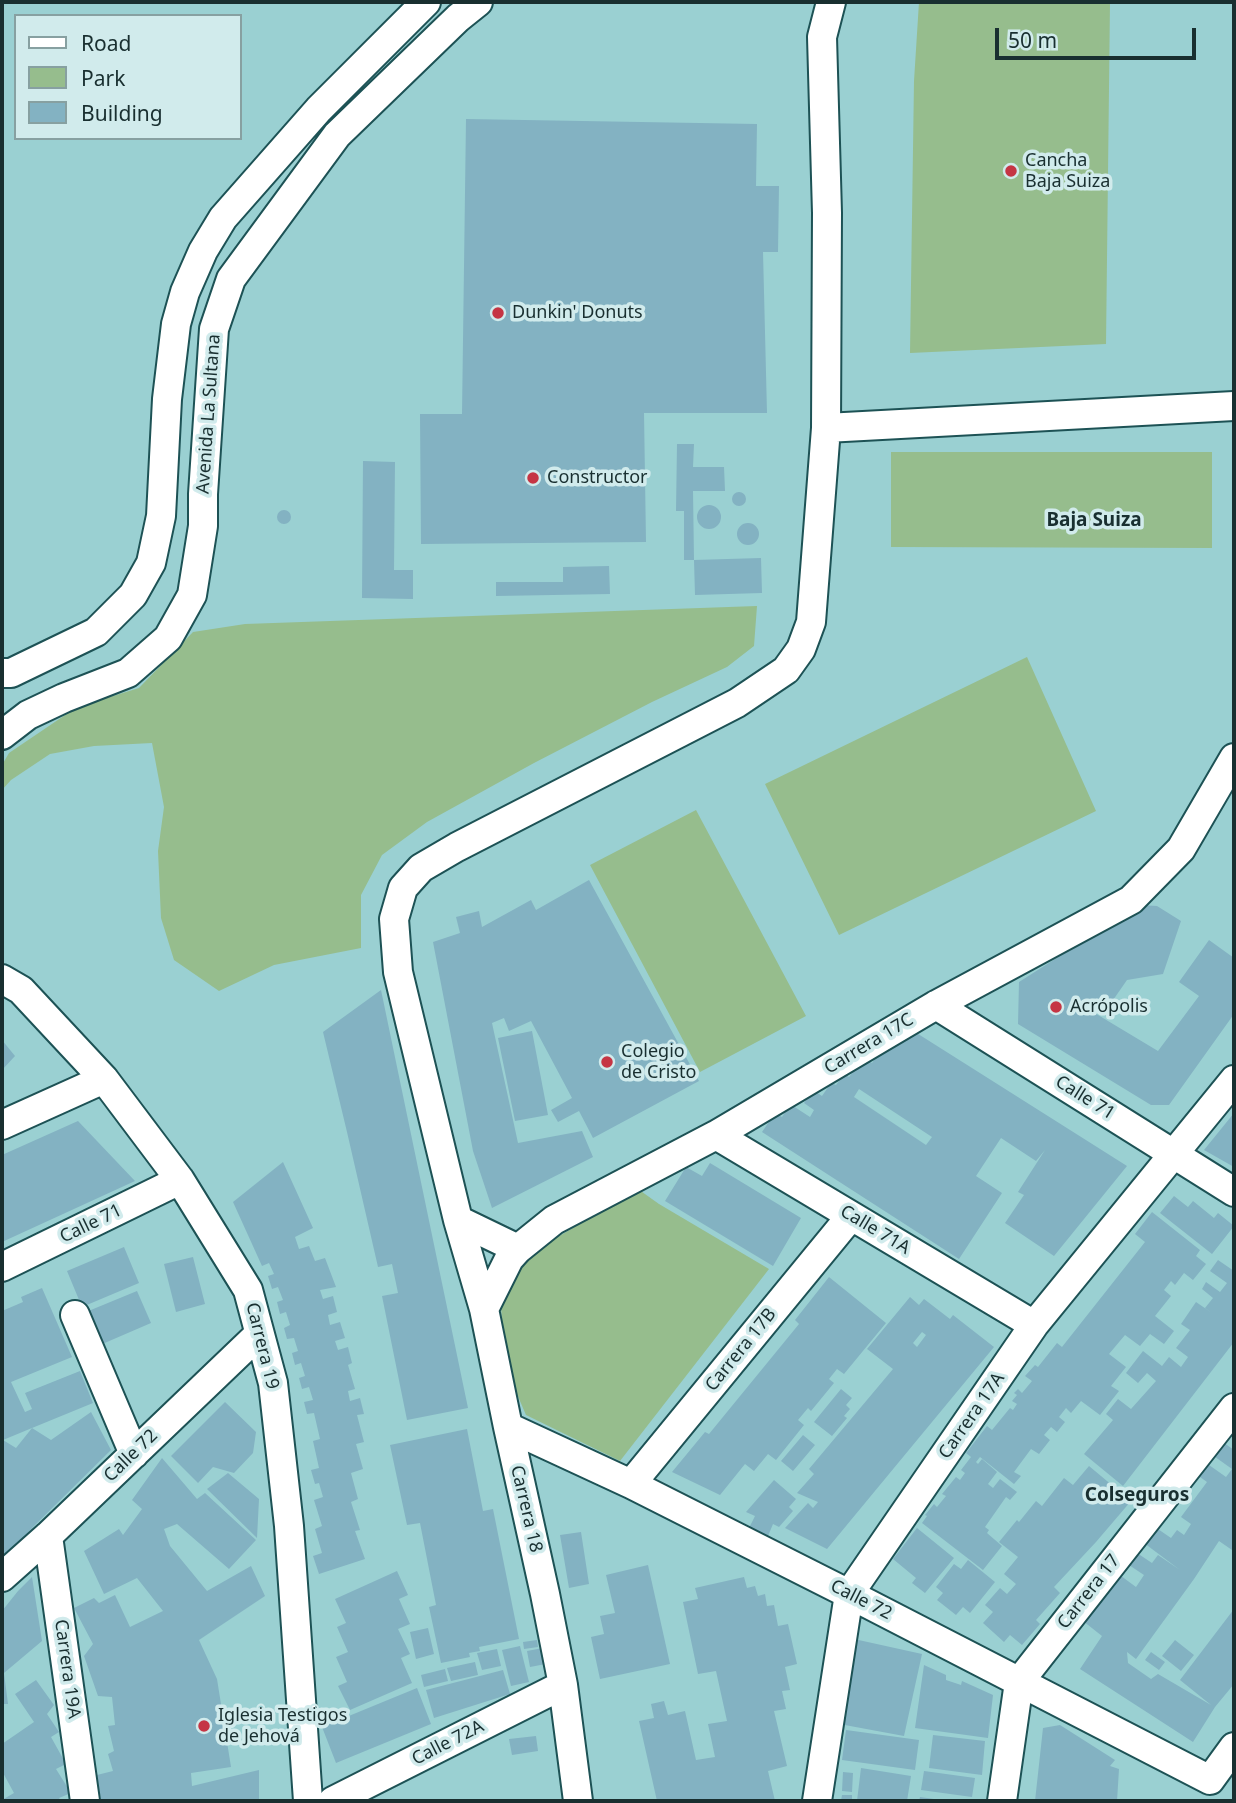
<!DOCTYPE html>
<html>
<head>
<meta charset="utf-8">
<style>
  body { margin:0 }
  #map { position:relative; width:1236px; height:1803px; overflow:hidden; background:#9ad0d2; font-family:"Noto Sans",sans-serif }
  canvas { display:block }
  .frame { position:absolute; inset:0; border:4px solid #192f30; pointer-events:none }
  .legend { position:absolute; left:14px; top:14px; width:228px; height:126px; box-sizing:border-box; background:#d1ebec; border:2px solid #87a0a1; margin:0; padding:9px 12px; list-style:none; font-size:21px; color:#192f30 }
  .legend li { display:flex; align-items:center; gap:14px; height:35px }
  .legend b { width:35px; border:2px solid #87a0a1 }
  .scale { position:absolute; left:995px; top:28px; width:201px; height:32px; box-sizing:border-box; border:4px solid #192f30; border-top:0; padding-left:9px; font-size:21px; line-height:24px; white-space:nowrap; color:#192f30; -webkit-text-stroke:5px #d1ebec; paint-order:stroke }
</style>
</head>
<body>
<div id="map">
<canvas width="1236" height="1803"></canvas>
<div class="frame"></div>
<ul class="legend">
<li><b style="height:9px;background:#fff"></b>Road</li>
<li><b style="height:19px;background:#96bd8d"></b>Park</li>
<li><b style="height:19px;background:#83b2c2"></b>Building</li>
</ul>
<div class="scale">50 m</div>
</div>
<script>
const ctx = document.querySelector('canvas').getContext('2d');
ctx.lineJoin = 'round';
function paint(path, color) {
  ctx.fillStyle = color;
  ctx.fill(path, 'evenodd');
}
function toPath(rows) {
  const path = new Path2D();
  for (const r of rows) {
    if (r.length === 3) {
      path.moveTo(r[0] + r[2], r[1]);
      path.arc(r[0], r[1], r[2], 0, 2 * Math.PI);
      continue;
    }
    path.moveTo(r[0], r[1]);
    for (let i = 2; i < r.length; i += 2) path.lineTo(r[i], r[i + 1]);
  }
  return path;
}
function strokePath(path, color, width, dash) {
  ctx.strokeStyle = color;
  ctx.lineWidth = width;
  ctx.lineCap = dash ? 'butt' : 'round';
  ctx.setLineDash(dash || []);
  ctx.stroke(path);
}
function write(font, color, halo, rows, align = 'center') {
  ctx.font = font + ' "Noto Sans",sans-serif';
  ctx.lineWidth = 7;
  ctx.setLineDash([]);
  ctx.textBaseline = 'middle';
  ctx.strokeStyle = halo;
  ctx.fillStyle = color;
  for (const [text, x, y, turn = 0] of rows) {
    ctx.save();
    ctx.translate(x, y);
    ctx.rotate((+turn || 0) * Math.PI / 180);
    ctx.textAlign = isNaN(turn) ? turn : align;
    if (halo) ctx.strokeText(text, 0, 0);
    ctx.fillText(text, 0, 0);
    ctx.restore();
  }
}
const green = toPath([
  [919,2,1110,2,1106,344,910,353,914,81],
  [891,452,1212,452,1212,548,891,547],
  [757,606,754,646,727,667,652,702,534,763,427,822,382,855,361,895,361,948,274,965,219,991,174,960,161,918,158,851,164,807,152,743,94,746,50,754,11,780,2,790,2,765,9,753,77,707,139,688,193,632,245,624],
  [1027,657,1096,811,839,935,765,784],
  [696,810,806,1016,700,1072,590,865],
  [638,1189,659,1204,769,1269,620,1461,526,1415,505,1366,501,1307,521,1263,556,1238]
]);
const building = toPath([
  [466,119,757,124,756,186,779,186,778,252,763,252,767,413,644,413,646,542,421,544,420,414,462,414],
  [677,444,694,444,693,467,724,467,725,491,693,491,694,560,684,560,684,511,676,511],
  [363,461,395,462,394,570,413,570,413,599,362,598],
  [739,499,7],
  [709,517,12],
  [284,517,7],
  [748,534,11],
  [761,558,762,593,695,595,694,560],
  [609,566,610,594,496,596,496,582,563,582,563,567],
  [589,880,699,1081,593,1138,579,1111,558,1122,551,1110,572,1098,531,1021,509,1031,504,1018,492,1023,518,1143,582,1131,593,1157,492,1208,473,1151,433,942,460,933,456,917,479,911,482,927,531,900,536,910],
  [1140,905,1157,906,1181,921,1163,974,1127,980,1111,1003,1093,1000,1093,1012,1158,1051,1199,996,1179,982,1209,940,1234,958,1234,1014,1169,1105,1151,1105,1018,1024,1019,982],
  [381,990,468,1408,407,1420,382,1296,398,1293,392,1264,378,1267,347,1132,323,1032],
  [532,1031,548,1115,515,1121,498,1038],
  [915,1032,1127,1166,1054,1256,1005,1223,1024,1195,1018,1192,1045,1150,1036,1161,1001,1138,976,1176,1002,1193,959,1259,762,1132,775,1113,782,1117,790,1104,810,1117,814,1110,804,1103,813,1090,822,1096,831,1083,836,1085,844,1074,849,1077,857,1066,860,1068,866,1059,872,1063,879,1053,881,1054,886,1047],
  [859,1089,932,1137,926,1145,854,1097],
  [2,1040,15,1056,2,1070],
  [1234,1113,1234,1167,1204,1150],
  [78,1121,135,1181,2,1242,2,1155],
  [283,1162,313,1228,295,1237,299,1249,309,1246,315,1261,325,1258,336,1287,320,1290,323,1299,333,1296,337,1312,328,1315,330,1325,340,1322,345,1338,335,1341,338,1350,348,1347,352,1363,348,1365,355,1389,348,1391,350,1401,360,1398,364,1414,357,1415,364,1442,356,1444,363,1469,351,1473,358,1499,351,1502,360,1530,355,1531,365,1559,319,1574,313,1556,322,1553,315,1529,322,1526,314,1500,323,1497,319,1483,315,1484,311,1470,319,1468,313,1441,320,1439,314,1413,307,1414,304,1402,313,1400,309,1387,302,1389,299,1378,305,1376,301,1363,295,1365,292,1353,298,1351,294,1338,287,1339,284,1328,290,1325,286,1312,280,1314,277,1302,283,1300,278,1287,272,1289,268,1276,274,1274,269,1263,262,1266,233,1202],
  [710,1163,801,1218,773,1266,665,1201,686,1167,702,1176],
  [1174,1196,1188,1207,1193,1201,1214,1218,1218,1213,1234,1226,1212,1254,1160,1213],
  [1152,1212,1200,1250,1196,1256,1206,1264,1193,1280,1184,1273,1175,1285,1171,1281,1164,1290,1171,1296,1155,1316,1174,1331,1164,1344,1150,1334,1140,1346,1125,1335,1109,1354,1126,1367,1111,1386,1119,1391,1100,1415,1081,1401,1071,1413,1066,1408,1059,1417,1065,1422,1057,1432,1051,1427,1044,1435,1050,1440,1039,1454,1031,1449,1014,1472,1021,1476,1014,1484,980,1457,976,1462,978,1464,982,1459,997,1472,988,1484,993,1488,1000,1479,1017,1492,1010,1500,1006,1497,985,1527,989,1530,987,1533,1002,1546,983,1570,922,1523,927,1516,925,1515,934,1504,937,1507,946,1496,942,1494,956,1477,960,1480,965,1473,961,1470,971,1457,966,1453,987,1426,992,1430,1010,1408,1013,1410,1017,1404,1012,1401,1017,1395,1014,1393,1018,1389,1022,1393,1032,1381,1025,1376,1035,1365,1038,1367,1057,1343,1062,1347,1145,1242,1135,1234],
  [124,1247,139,1283,82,1307,67,1271],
  [193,1257,205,1304,176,1312,164,1264],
  [1218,1260,1234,1271,1234,1342,1123,1486,1084,1454,1113,1420,1106,1414,1118,1399,1131,1409,1156,1381,1147,1373,1138,1383,1126,1373,1143,1351,1162,1366,1169,1357,1181,1367,1188,1357,1176,1348,1190,1330,1181,1324,1196,1302,1212,1313,1205,1308,1213,1298,1202,1289,1206,1282,1220,1292,1227,1283,1210,1271],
  [829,1277,886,1323,844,1374,837,1369,829,1379,834,1383,811,1411,808,1408,798,1420,804,1425,776,1460,768,1454,754,1471,745,1464,720,1495,672,1472,705,1432,709,1434,799,1324,795,1320],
  [42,1288,72,1357,11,1382,25,1412,32,1409,25,1393,80,1371,93,1403,32,1428,3,1440,16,1448,32,1428,51,1440,91,1412,111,1450,33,1527,9,1554,2,1559,2,1311,23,1302,21,1297],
  [137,1291,151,1323,100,1345,86,1312],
  [910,1297,919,1305,924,1299,950,1319,953,1315,994,1347,827,1549,785,1528,808,1503,813,1508,818,1502,797,1493,814,1474,809,1469,893,1369,867,1349],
  [922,1332,926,1335,917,1347,913,1343],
  [841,1389,852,1398,846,1405,850,1409,844,1416,847,1418,832,1436,814,1422],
  [225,1402,256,1432,253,1453,234,1473,213,1467,198,1483,171,1456],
  [467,1429,483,1511,493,1509,519,1639,479,1647,480,1651,469,1653,470,1657,441,1663,429,1607,436,1605,420,1523,407,1525,390,1445],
  [803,1435,815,1445,793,1471,781,1461],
  [1220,1440,1234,1450,1234,1547,1232,1550,1219,1541,1194,1579,1136,1659,1127,1652,1128,1663,1151,1679,1158,1674,1211,1705,1180,1680,1234,1609,1234,1684,1215,1707,1193,1742,1080,1669,1102,1636,1083,1621,1117,1573,1136,1587,1144,1575,1126,1563,1134,1551,1152,1563,1158,1555,1180,1570,1144,1543,1155,1527,1171,1538,1177,1530,1184,1535,1191,1524,1181,1517,1207,1482,1193,1472,1202,1460,1226,1477,1232,1469,1211,1454],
  [162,1458,197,1499,205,1493,256,1540,229,1569,177,1524,164,1529,170,1546,207,1591,251,1566,265,1596,199,1640,217,1679,231,1767,191,1773,192,1786,259,1770,259,1801,101,1801,97,1775,113,1771,108,1754,114,1751,108,1726,115,1725,112,1697,98,1696,84,1656,93,1644,74,1608,94,1598,99,1603,115,1595,130,1627,163,1611,137,1578,104,1594,84,1551,119,1529,123,1535,142,1509,132,1500],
  [1089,1466,1131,1501,1096,1542,1054,1587,1060,1593,1036,1620,1040,1624,1022,1645,1010,1635,1004,1642,983,1623,993,1612,985,1605,1000,1588,1007,1594,1016,1584,1004,1574,1018,1557,999,1542,1017,1520,1019,1522,1036,1501,1042,1506,1064,1478,1073,1485],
  [228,1473,259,1499,257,1538,207,1489],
  [774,1480,796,1499,789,1507,793,1511,779,1527,773,1524,768,1536,749,1528,755,1516,746,1512],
  [917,1528,954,1558,925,1593,912,1583,916,1578,893,1559],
  [581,1532,589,1584,569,1588,560,1535],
  [968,1560,995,1582,970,1613,963,1607,956,1615,937,1600,943,1593,936,1587,954,1564,961,1569],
  [648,1565,670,1664,600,1679,591,1637,604,1634,600,1616,615,1613,606,1575],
  [397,1571,408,1595,399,1599,410,1624,398,1629,410,1654,401,1658,412,1683,350,1710,338,1686,347,1682,336,1657,348,1652,337,1627,346,1623,335,1599],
  [32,1577,42,1641,4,1673,8,1704,2,1704,2,1611,18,1591],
  [744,1577,747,1588,755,1586,758,1596,765,1594,767,1606,774,1605,778,1626,788,1624,797,1664,785,1667,790,1690,782,1691,786,1709,774,1711,787,1766,768,1771,775,1801,657,1801,639,1721,654,1718,651,1704,664,1701,668,1715,685,1711,696,1760,715,1757,708,1724,727,1721,716,1671,698,1674,683,1602,698,1599,695,1588],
  [428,1628,434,1654,416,1659,410,1632],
  [854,1639,922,1654,904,1736,834,1723],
  [537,1640,538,1647,524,1649,523,1642],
  [1175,1640,1194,1655,1181,1671,1162,1656],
  [520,1646,529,1682,511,1686,502,1650],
  [548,1647,551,1663,530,1667,527,1651],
  [497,1649,501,1666,482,1670,477,1653],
  [1151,1652,1165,1662,1159,1670,1145,1660],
  [475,1662,478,1675,451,1681,447,1668],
  [924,1665,946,1675,946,1680,961,1685,962,1681,993,1695,988,1738,915,1728],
  [445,1669,448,1681,424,1687,421,1675],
  [503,1670,510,1694,434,1718,426,1690],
  [36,1680,54,1705,47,1714,59,1732,51,1737,66,1764,56,1769,71,1793,59,1798,61,1801,2,1801,2,1800,14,1793,2,1771,2,1744,34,1722,15,1694],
  [417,1688,431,1724,336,1763,322,1727],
  [1060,1725,1115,1760,1110,1766,1119,1769,1117,1801,1035,1801,1043,1728],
  [846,1730,919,1740,915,1770,842,1760],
  [933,1735,985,1741,982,1775,929,1768],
  [536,1736,538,1751,512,1755,509,1739],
  [861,1768,911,1776,907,1801,857,1801],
  [924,1771,975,1778,972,1797,921,1790],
  [843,1772,853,1773,852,1792,842,1791],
  [842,1795,852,1795,852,1801,841,1801],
  [920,1797,941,1800,941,1801,919,1801]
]);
const minor = toPath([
  [826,428,1234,406],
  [2,673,11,673,96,632,133,595,151,563,161,516,167,399,176,324,185,292,203,251,223,218,319,109,426,2],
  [2,735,28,715,64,698,128,673,168,638,192,595,203,526,203,494,214,329,231,279,337,135,458,18,478,2],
  [2,979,21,990,104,1079,180,1180,248,1290,273,1383,289,1526,308,1801],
  [936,1005,1234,1192],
  [2,1125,104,1079],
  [716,1135,1034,1325],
  [458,1220,518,1249],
  [2,1267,180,1180],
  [484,1309,509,1259,518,1249,554,1220,716,1135,936,1005,1131,900,1181,849,1234,758],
  [75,1315,134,1454],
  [508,1427,631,1484,849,1594,1210,1780,1234,1747],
  [631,1484,851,1216],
  [48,1536,85,1801],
  [2,1577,48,1536,259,1334],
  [333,1801,563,1685],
  [578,1801,563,1685,545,1594,508,1427,484,1309,458,1220,398,972,394,919,403,888,421,868,457,847,737,703,786,670,801,649,811,622,826,428,827,213,822,37,831,2],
  [817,1801,849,1594,1034,1325,1234,1080],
  [1002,1801,1019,1682,1234,1408]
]);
const markers = [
  [1011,171,7,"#c53544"],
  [498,313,7,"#c53544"],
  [533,478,7,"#c53544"],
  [1056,1007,7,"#c53544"],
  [607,1062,7,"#c53544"],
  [204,1726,7,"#c53544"]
];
const poiNames = [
  ["Cancha",1025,161],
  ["Baja Suiza",1025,182],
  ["Dunkin' Donuts",512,313],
  ["Constructor",547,478],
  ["Acrópolis",1070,1007],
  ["Colegio",621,1052],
  ["de Cristo",621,1073],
  ["Iglesia Testigos",218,1716],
  ["de Jehová",218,1737]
];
const streetNames = [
  ["Avenida La Sultana",209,414,-86],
  ["Carrera 17C",869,1044,-31],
  ["Calle 71",1085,1098,32],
  ["Calle 71",91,1224,-26],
  ["Calle 71A",875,1230,31],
  ["Carrera 19",262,1346,76],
  ["Carrera 17B",741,1350,-51],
  ["Carrera 17A",972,1416,-55],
  ["Calle 72",131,1456,-44],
  ["Carrera 18",526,1509,77],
  ["Carrera 17",1089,1592,-52],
  ["Calle 72",861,1600,27],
  ["Carrera 19A",67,1669,82],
  ["Calle 72A",448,1743,-27]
];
const neighbourhoodNames = [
  ["Baja Suiza",1094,521],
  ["Colseguros",1137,1496]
];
paint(green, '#96bd8d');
paint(building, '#83b2c2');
strokePath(minor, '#1d5255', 32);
strokePath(minor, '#fff', 28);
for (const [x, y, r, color] of markers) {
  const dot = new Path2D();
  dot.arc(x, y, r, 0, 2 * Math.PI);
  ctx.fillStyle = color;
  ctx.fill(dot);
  strokePath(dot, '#d1ebec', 2.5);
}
write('18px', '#192f30', '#d1ebec', poiNames, 'left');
write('18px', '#192f30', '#d1ebec', streetNames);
write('bold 19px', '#192f30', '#d1ebec', neighbourhoodNames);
</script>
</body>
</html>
